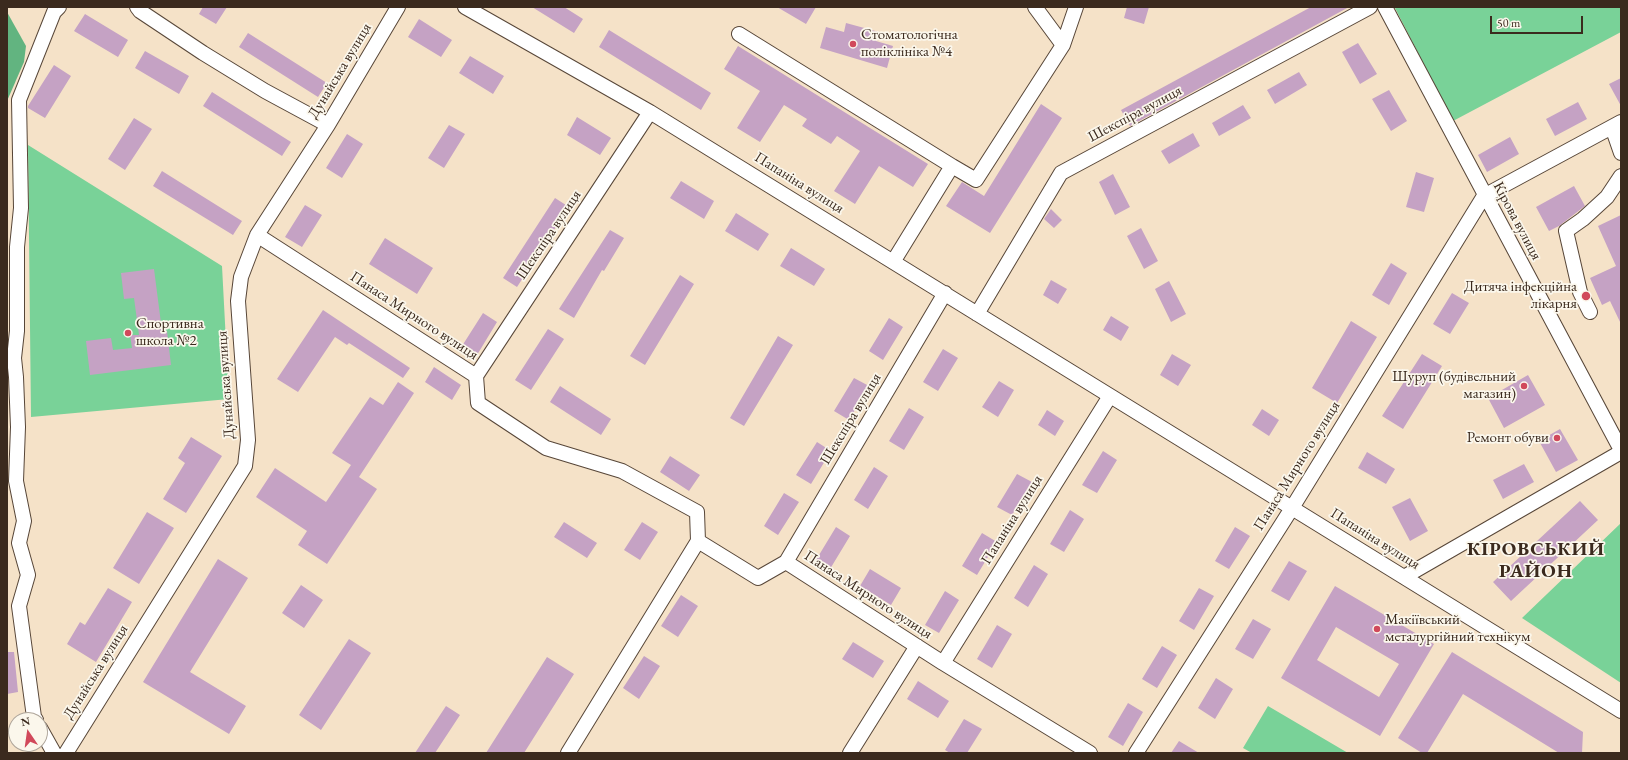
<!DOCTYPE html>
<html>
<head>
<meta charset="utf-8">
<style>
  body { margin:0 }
  #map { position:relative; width:1628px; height:760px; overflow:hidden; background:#f5e2c8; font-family:"EB Garamond",serif }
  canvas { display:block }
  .frame { position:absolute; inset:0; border:8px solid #3b2a1e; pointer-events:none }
  .north { position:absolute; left:8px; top:712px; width:40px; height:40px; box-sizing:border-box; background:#fbf7ec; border:1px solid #aea59a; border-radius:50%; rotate:347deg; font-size:11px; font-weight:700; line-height:16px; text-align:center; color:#3b2a1e }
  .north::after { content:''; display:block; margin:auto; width:14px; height:18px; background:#d1495b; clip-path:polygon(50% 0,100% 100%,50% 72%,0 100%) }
  .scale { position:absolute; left:1490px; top:16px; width:93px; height:18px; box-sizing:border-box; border:2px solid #3b2a1e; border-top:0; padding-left:5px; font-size:12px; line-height:14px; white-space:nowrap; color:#3b2a1e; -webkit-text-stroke:3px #fbf7ec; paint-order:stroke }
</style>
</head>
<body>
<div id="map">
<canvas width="1628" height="760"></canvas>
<div class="frame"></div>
<div class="north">N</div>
<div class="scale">50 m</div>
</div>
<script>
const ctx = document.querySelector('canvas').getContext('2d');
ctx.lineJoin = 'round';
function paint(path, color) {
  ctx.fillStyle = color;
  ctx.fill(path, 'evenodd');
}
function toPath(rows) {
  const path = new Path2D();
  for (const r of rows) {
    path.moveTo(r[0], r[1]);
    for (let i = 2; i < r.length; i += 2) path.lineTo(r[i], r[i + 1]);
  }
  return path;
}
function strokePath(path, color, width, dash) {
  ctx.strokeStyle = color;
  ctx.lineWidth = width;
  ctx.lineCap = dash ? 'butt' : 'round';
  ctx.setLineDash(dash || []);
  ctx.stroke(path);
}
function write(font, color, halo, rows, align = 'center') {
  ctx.font = font + ' "EB Garamond",serif';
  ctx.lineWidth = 3.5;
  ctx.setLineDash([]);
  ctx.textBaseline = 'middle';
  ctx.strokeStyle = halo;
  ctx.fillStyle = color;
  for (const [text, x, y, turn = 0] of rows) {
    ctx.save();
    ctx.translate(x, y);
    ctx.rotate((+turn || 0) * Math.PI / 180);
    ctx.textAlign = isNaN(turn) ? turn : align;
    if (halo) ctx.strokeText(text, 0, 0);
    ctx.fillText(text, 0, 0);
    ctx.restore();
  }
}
const green = toPath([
  [1398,7,1621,7,1621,32,1453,121,1395,8],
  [28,145,222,266,229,399,31,417],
  [1621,523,1621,683,1522,618],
  [1268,706,1348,753,1252,753,1243,748]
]);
const forest = toPath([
  [7,12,26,46,24,62,7,101]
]);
const building = toPath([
  [203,7,227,7,216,24,199,14],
  [532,7,564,7,583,19,574,33],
  [777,7,816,7,806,24],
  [1127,7,1149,7,1144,24,1124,18],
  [1311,7,1349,7,1130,126,1121,110],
  [85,14,128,40,118,57,74,31],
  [419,19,452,40,441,57,408,37],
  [846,23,879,32,876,41,893,46,887,68,820,48,826,27,844,32],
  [609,30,711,93,701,110,599,47],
  [248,33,327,83,318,97,239,47],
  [1358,43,1377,74,1360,84,1342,52],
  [738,46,928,164,913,187,879,166,855,204,834,191,860,151,837,136,831,144,802,126,807,119,784,105,760,142,737,128,760,91,724,69],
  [145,51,189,76,179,94,135,68],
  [470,56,504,76,493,94,459,73],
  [54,65,71,76,45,118,28,108,28,106],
  [1299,72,1307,85,1275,104,1267,90],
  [1621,78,1621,106,1609,84],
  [1389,90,1407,121,1391,131,1372,99],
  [212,92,291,142,282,156,203,106],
  [1578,102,1587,119,1555,136,1546,119],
  [1041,104,1062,118,990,233,946,206,962,182,984,196],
  [1243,105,1251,118,1219,136,1212,123],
  [577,117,611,138,600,155,567,135],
  [134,118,152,129,125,170,108,159],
  [449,125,465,134,444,168,428,158],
  [1193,133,1200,146,1169,164,1161,151],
  [347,134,363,144,342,178,326,168],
  [1510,137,1519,154,1487,172,1478,155],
  [162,171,242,221,233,235,153,186],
  [1416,172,1434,178,1424,212,1406,207],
  [1113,174,1130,207,1115,215,1099,182],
  [681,181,714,201,704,219,670,198],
  [1574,186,1585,206,1559,226,1549,231,1536,207],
  [555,198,569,207,517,287,503,278],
  [305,205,322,215,302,247,285,237],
  [1051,209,1062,220,1054,228,1044,219],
  [736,213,769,234,758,251,725,231],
  [1621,215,1621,324,1610,301,1602,305,1590,278,1616,266,1598,226],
  [1141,228,1158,261,1144,269,1127,236],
  [610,230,624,238,604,271,602,270,574,318,559,309],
  [385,238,433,268,417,294,369,264],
  [791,248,825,269,814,286,780,266],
  [1391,263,1407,273,1389,305,1372,295],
  [154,269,162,331,167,331,171,365,90,375,86,341,111,338,113,350,132,348,130,335,139,335,134,298,124,299,121,273],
  [680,275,694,284,645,365,630,356],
  [1051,280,1067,289,1058,304,1043,295],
  [1169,281,1186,314,1171,322,1155,289],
  [1452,293,1469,303,1450,334,1433,324],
  [323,310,410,368,403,378,349,343,347,345,335,337,298,392,277,379],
  [483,313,497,322,477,355,462,346],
  [1111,316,1129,327,1121,341,1103,330],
  [889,318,903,327,883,360,869,351],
  [1351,321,1377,337,1337,403,1312,388],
  [548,329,564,339,531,390,515,380],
  [778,336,793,345,744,426,730,418],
  [943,349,958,358,938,391,923,382],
  [1172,354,1191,365,1178,386,1160,375],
  [1422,354,1442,366,1403,429,1382,416],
  [434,367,461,385,452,400,425,382],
  [1528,375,1545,405,1504,428,1488,398],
  [854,378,869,386,849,420,834,411],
  [999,381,1014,390,998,417,982,407],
  [398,382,414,393,359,477,377,489,327,564,298,545,307,531,256,497,275,468,326,502,351,465,332,453,370,397,383,405],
  [560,386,611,419,601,435,550,402],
  [909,408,924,417,904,450,889,441],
  [1262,409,1279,420,1269,436,1252,425],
  [1047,410,1064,421,1055,436,1038,425],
  [1560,429,1578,460,1556,472,1539,441],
  [191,437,222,456,186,513,163,499,185,463,178,458],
  [817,442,831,451,811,484,796,475],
  [1103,451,1117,460,1097,493,1082,485],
  [1367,452,1395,469,1386,484,1358,468],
  [670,456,700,475,689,491,660,472],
  [1524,464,1534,482,1503,499,1493,480],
  [874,467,888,476,868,509,854,500],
  [1017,474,1032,482,1012,515,997,507],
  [784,493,799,502,778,535,764,526],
  [1410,498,1428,531,1410,541,1392,507],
  [1580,501,1598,520,1511,601,1493,582],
  [1070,510,1084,519,1064,552,1050,544],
  [147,512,174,528,139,584,113,568],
  [564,522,597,543,587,558,554,537],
  [642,522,658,532,640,560,624,550],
  [836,527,850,536,830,569,816,560],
  [1235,527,1250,536,1229,569,1215,561],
  [982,533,997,542,977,575,962,566],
  [218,559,248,578,190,672,246,706,229,734,143,682],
  [1289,561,1307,571,1289,601,1271,591],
  [1034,565,1048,574,1028,607,1014,598],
  [870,569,901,588,891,605,860,586],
  [301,585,323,600,304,628,282,613],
  [1335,586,1434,644,1380,736,1281,678],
  [1336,627,1399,664,1379,697,1317,660],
  [108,588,132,602,96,662,67,644,80,622,85,625],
  [1199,588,1214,596,1194,630,1179,621],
  [945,591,959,600,939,633,925,625],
  [681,595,698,606,678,637,661,626],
  [1253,619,1271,629,1253,659,1235,649],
  [997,625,1012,634,992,668,977,659],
  [349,639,371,653,321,730,299,715],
  [853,642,884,661,873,678,842,659],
  [1162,646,1177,655,1157,688,1142,679],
  [7,652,14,652,18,692,7,694],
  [1452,652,1583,732,1582,753,1559,753,1463,694,1427,753,1422,753,1398,738],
  [644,656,660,666,639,699,623,688],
  [547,657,574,674,524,753,486,753],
  [1216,678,1233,689,1215,719,1198,708],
  [918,681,949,701,938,718,907,699],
  [1128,703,1143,712,1123,746,1108,737],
  [446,706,460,715,435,753,415,753],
  [964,719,982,729,967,753,950,753,945,750],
  [1179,741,1199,753,1171,753]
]);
const minor = toPath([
  [137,7,140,11,203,53,265,91,328,125],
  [465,7,650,112,1621,711],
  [1035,7,1063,45],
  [1385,7,1621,450],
  [739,34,952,166,893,262],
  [1612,127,1621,153],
  [952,166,976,180,1063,45,1076,7],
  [257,235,476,376],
  [1590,312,1580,292,1566,231,1583,219,1607,197,1621,176],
  [977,314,1061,173,1370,7],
  [476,376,478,403,546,448,622,471,697,512,698,541,758,578,786,562,945,293],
  [476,376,650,112],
  [786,562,943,663,1090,753],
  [1404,577,1621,452],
  [943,663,1110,396],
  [36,720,34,717,19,606,28,575,19,543,24,521,16,481,18,427,16,377,14,358,17,331,17,247,21,208,19,100,54,12,59,7],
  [40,728,54,753],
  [66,753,245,466,248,440,238,301,241,277,257,235,328,125,398,7],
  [568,753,698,541],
  [850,753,917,646],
  [1136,753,1292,508,1484,196,1621,122]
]);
const markers = [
  [853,44,4,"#d1495b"],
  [1586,296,5,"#d1495b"],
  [128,333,4,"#d1495b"],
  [1524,386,4,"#d1495b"],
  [1557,438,4,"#d1495b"],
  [1377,629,4,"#d1495b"]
];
const poiNames = [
  ["Стоматологічна",861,35],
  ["поліклініка №4",861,52],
  ["Дитяча інфекційна",1577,287,"right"],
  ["лікарня",1577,304,"right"],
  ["Спортивна",136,324],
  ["школа №2",136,341],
  ["Шуруп (будівельний",1516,377,"right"],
  ["магазин)",1516,394,"right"],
  ["Ремонт обуви",1549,438,"right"],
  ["Макіївський",1385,620],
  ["металургійний технікум",1385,637]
];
const streetNames = [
  ["Дунайська вулиця",340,71,-59],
  ["Шекспіра вулиця",1135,114,-28],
  ["Папаніна вулиця",799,183,32],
  ["Кірова вулиця",1517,221,62],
  ["Шекспіра вулиця",549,235,-56],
  ["Панаса Мирного вулиця",414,316,33],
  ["Дунайська вулиця",226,385,-94],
  ["Шекспіра вулиця",851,419,-59],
  ["Панаса Мирного вулиця",1297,466,-58],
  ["Папаніна вулиця",1012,520,-58],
  ["Папаніна вулиця",1375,539,32],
  ["Панаса Мирного вулиця",868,595,33],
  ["Дунайська вулиця",96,672,-58]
];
const districtNames = [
  ["КІРОВСЬКИЙ",1536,550],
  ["РАЙОН",1536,572]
];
paint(green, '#79d298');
paint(forest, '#62b480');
paint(building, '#c5a2c4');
strokePath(minor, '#574638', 16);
strokePath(minor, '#fff', 14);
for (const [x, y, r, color] of markers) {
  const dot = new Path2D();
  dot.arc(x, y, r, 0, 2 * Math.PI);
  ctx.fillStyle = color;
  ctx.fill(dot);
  strokePath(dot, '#fbf7ec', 1.5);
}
write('15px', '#3b2a1e', '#fbf7ec', poiNames, 'left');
write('15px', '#3b2a1e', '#fbf7ec', streetNames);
ctx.letterSpacing = '1px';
write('bold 19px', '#3b2a1e', '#fbf7ec', districtNames);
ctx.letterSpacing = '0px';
</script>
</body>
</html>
